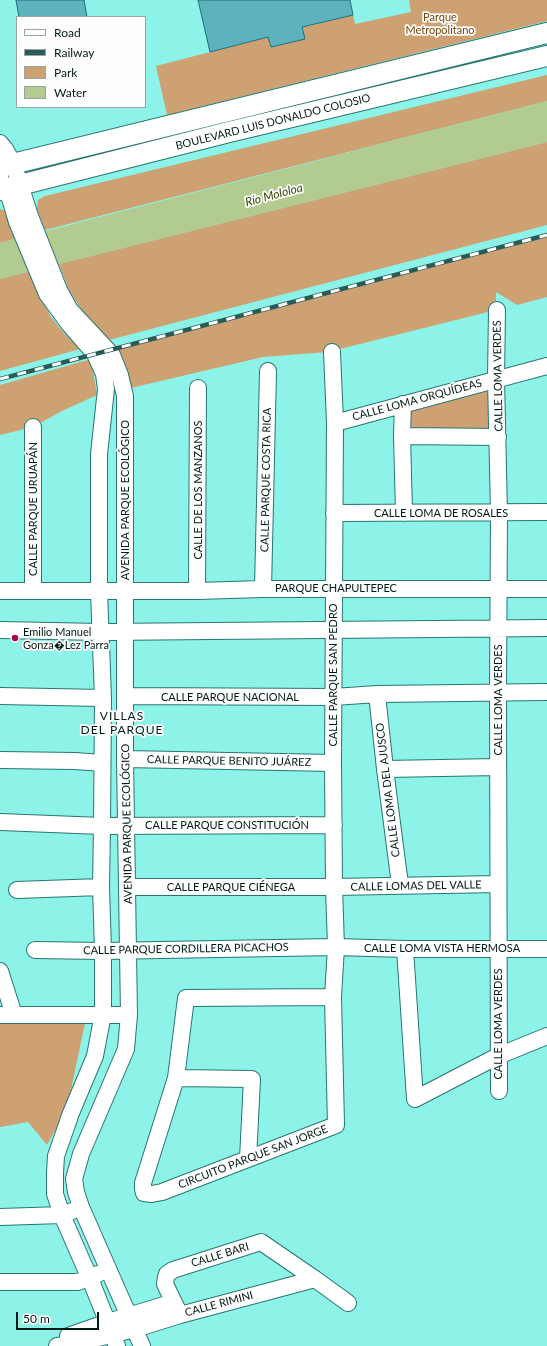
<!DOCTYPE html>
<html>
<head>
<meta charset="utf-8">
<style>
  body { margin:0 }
  #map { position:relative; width:547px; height:1346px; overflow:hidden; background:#8df2e8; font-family:Lato,sans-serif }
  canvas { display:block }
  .legend { position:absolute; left:16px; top:16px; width:130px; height:92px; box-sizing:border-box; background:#fefefe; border:1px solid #98a3a2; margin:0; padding:5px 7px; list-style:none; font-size:12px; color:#001a18 }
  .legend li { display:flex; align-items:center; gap:8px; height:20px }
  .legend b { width:20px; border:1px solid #98a3a2 }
  .scale { position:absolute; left:16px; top:1312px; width:83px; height:18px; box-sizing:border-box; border:2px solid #001a18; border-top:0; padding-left:5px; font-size:12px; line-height:14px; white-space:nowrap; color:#001a18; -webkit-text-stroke:3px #fefefe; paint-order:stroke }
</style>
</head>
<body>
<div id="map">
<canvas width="547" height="1346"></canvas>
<ul class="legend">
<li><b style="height:5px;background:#fff"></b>Road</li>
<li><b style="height:5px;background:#2b5b57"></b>Railway</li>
<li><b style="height:11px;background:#cda172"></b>Park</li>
<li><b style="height:11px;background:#b1cb90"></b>Water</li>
</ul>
<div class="scale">50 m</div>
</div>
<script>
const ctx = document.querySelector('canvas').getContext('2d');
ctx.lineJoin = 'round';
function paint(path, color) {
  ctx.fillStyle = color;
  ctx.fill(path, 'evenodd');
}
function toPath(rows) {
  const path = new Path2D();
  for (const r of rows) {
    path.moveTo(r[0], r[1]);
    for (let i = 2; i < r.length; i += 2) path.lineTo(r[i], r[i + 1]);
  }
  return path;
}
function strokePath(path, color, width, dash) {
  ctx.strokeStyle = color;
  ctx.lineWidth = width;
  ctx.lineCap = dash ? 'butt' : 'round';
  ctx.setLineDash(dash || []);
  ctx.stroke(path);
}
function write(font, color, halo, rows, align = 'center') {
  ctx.font = font + ' Lato,sans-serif';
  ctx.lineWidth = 3.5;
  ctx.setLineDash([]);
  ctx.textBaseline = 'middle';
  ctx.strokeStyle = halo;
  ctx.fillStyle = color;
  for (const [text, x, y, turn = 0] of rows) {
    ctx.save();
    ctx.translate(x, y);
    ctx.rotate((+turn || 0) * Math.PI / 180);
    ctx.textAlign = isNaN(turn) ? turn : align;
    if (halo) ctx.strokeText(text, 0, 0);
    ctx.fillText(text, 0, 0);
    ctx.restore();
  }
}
const green = toPath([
  [409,0,547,0,547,21,167,115,156,66,268,37,271,47,304,39,302,27,353,15,355,24,411,12],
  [547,75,547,101,45,230,37,209,38,200,45,196],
  [547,142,547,225,109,340,86,316,75,300,68,288,59,264],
  [0,209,9,212,21,237,0,243],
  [547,236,547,297,517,305,496,292,496,310,328,352,263,357,122,390,112,351],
  [31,271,50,316,63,332,80,349,0,371,0,279],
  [91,359,97,395,62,411,33,427,0,435,0,385],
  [491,386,491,434,407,434,407,407],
  [0,1020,85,1023,67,1109,47,1145,28,1122,0,1127]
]);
const water = toPath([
  [547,101,547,142,0,279,0,243]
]);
const building = toPath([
  [16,0,84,0,87,17,19,17,16,0],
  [198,0,350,0,353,15,302,27,305,39,271,47,268,37,210,52,198,0]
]);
const minor = toPath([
  [0,143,5,149,13,163,30,216,59,290,70,310,112,355,120,375,125,396,125,759,129,1015,126,1049,81,1154,74,1179,76,1192,81,1207,142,1346],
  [0,177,3,189,10,198,17,222,47,294,69,324,95,354,104,374,106,389,99,454,99,592,103,698,102,826,101,887,103,951,103,1014,95,1056,71,1113,56,1156,55,1173,55,1194,62,1215,93,1286,117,1346],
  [497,310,496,379,499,513,498,693,499,1091],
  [332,352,335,423,333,763,334,887,336,947,333,997],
  [403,404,402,436,404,513],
  [335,423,547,366],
  [33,427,33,590],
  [402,436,498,437],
  [334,513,547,512],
  [263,589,268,371],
  [0,591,197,591,263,589,547,589],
  [197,591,198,388],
  [0,630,101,632,547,628],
  [377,694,385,769,400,885],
  [0,696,103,698],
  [126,696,334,697,377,694,547,692],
  [125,759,333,763],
  [0,760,75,761,102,763],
  [385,769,498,767],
  [0,822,102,826,334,825],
  [128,887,334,887,498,884],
  [17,890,101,887],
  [405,949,415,1099,498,1056,547,1036],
  [35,950,103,951,336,947,405,949,547,949],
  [0,971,14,1015],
  [333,997,336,1125,162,1192,152,1194,144,1193,143,1189,143,1183,176,1078,186,998,333,997],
  [0,1015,129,1015],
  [176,1078,252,1079,248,1159],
  [0,1217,62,1215,72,1211],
  [0,1282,78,1282,98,1274],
  [180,1315,165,1284,166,1277,167,1274,173,1270,261,1242,315,1279,348,1303],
  [68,1336,108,1322,174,1302],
  [57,1346,74,1344,135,1329,180,1315,315,1279]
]);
const major = toPath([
  [0,167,547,33],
  [0,190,229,132,547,56]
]);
const rail = toPath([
  [0,379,547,235]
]);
const markers = [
  [15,638,4,"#a30a46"]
];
const parkNames = [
  ["Parque",440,17],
  ["Metropolitano",440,30]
];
const streetNames = [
  ["BOULEVARD LUIS DONALDO COLOSIO",273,122,-14],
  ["CALLE LOMA VERDES",498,376,-91],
  ["CALLE LOMA ORQUÍDEAS",417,400,-15],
  ["CALLE PARQUE COSTA RICA",266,480,-89],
  ["CALLE DE LOS MANZANOS",198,490,-90],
  ["AVENIDA PARQUE ECOLÓGICO",125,500,-90],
  ["CALLE PARQUE URUAPÁN",33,509,-90],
  ["CALLE LOMA DE ROSALES",441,513],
  ["PARQUE CHAPULTEPEC",336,588],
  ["CALLE PARQUE SAN PEDRO",333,675,-90],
  ["CALLE PARQUE NACIONAL",230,697],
  ["CALLE LOMA VERDES",498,700,-90],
  ["CALLE PARQUE BENITO JUÁREZ",229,761,1],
  ["CALLE LOMA DEL AJUSCO",388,790,-97],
  ["AVENIDA PARQUE ECOLÓGICO",127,824,-91],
  ["CALLE PARQUE CONSTITUCIÓN",227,825],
  ["CALLE LOMAS DEL VALLE",416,886,-1],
  ["CALLE PARQUE CIÉNEGA",231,887],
  ["CALLE LOMA VISTA HERMOSA",442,948],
  ["CALLE PARQUE CORDILLERA PICACHOS",186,949,-1],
  ["CALLE LOMA VERDES",498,1024,-90],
  ["CIRCUITO PARQUE SAN JORGE",253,1157,-21],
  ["CALLE BARI",220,1255,-17],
  ["CALLE RIMINI",219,1304,-15]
];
const poiNames = [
  ["Emilio Manuel",23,632],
  ["Gonza�Lez Parra",23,645]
];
const waterNames = [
  ["Río Mololoa",274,195,-15]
];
const neighbourhoodNames = [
  ["VILLAS",122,716],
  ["DEL PARQUE",122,730]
];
paint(green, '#cda172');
paint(water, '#b1cb90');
paint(building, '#5db2bd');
strokePath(building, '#1f717c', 1);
strokePath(minor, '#277771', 18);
strokePath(major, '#277771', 22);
strokePath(minor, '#fff', 16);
strokePath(major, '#fff', 20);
strokePath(rail, '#2b5b57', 4.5);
strokePath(rail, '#fefefe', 3, [9]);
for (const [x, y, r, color] of markers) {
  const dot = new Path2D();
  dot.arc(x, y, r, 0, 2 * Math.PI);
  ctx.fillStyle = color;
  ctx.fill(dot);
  strokePath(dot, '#fefefe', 1.5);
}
write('11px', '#73470b', '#fefefe', parkNames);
write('11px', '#001a18', '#fefefe', streetNames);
write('11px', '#001a18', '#fefefe', poiNames, 'left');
write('italic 12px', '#314705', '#fefefe', waterNames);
ctx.letterSpacing = '1px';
write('12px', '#001a18', '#fefefe', neighbourhoodNames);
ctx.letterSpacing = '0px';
</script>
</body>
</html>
